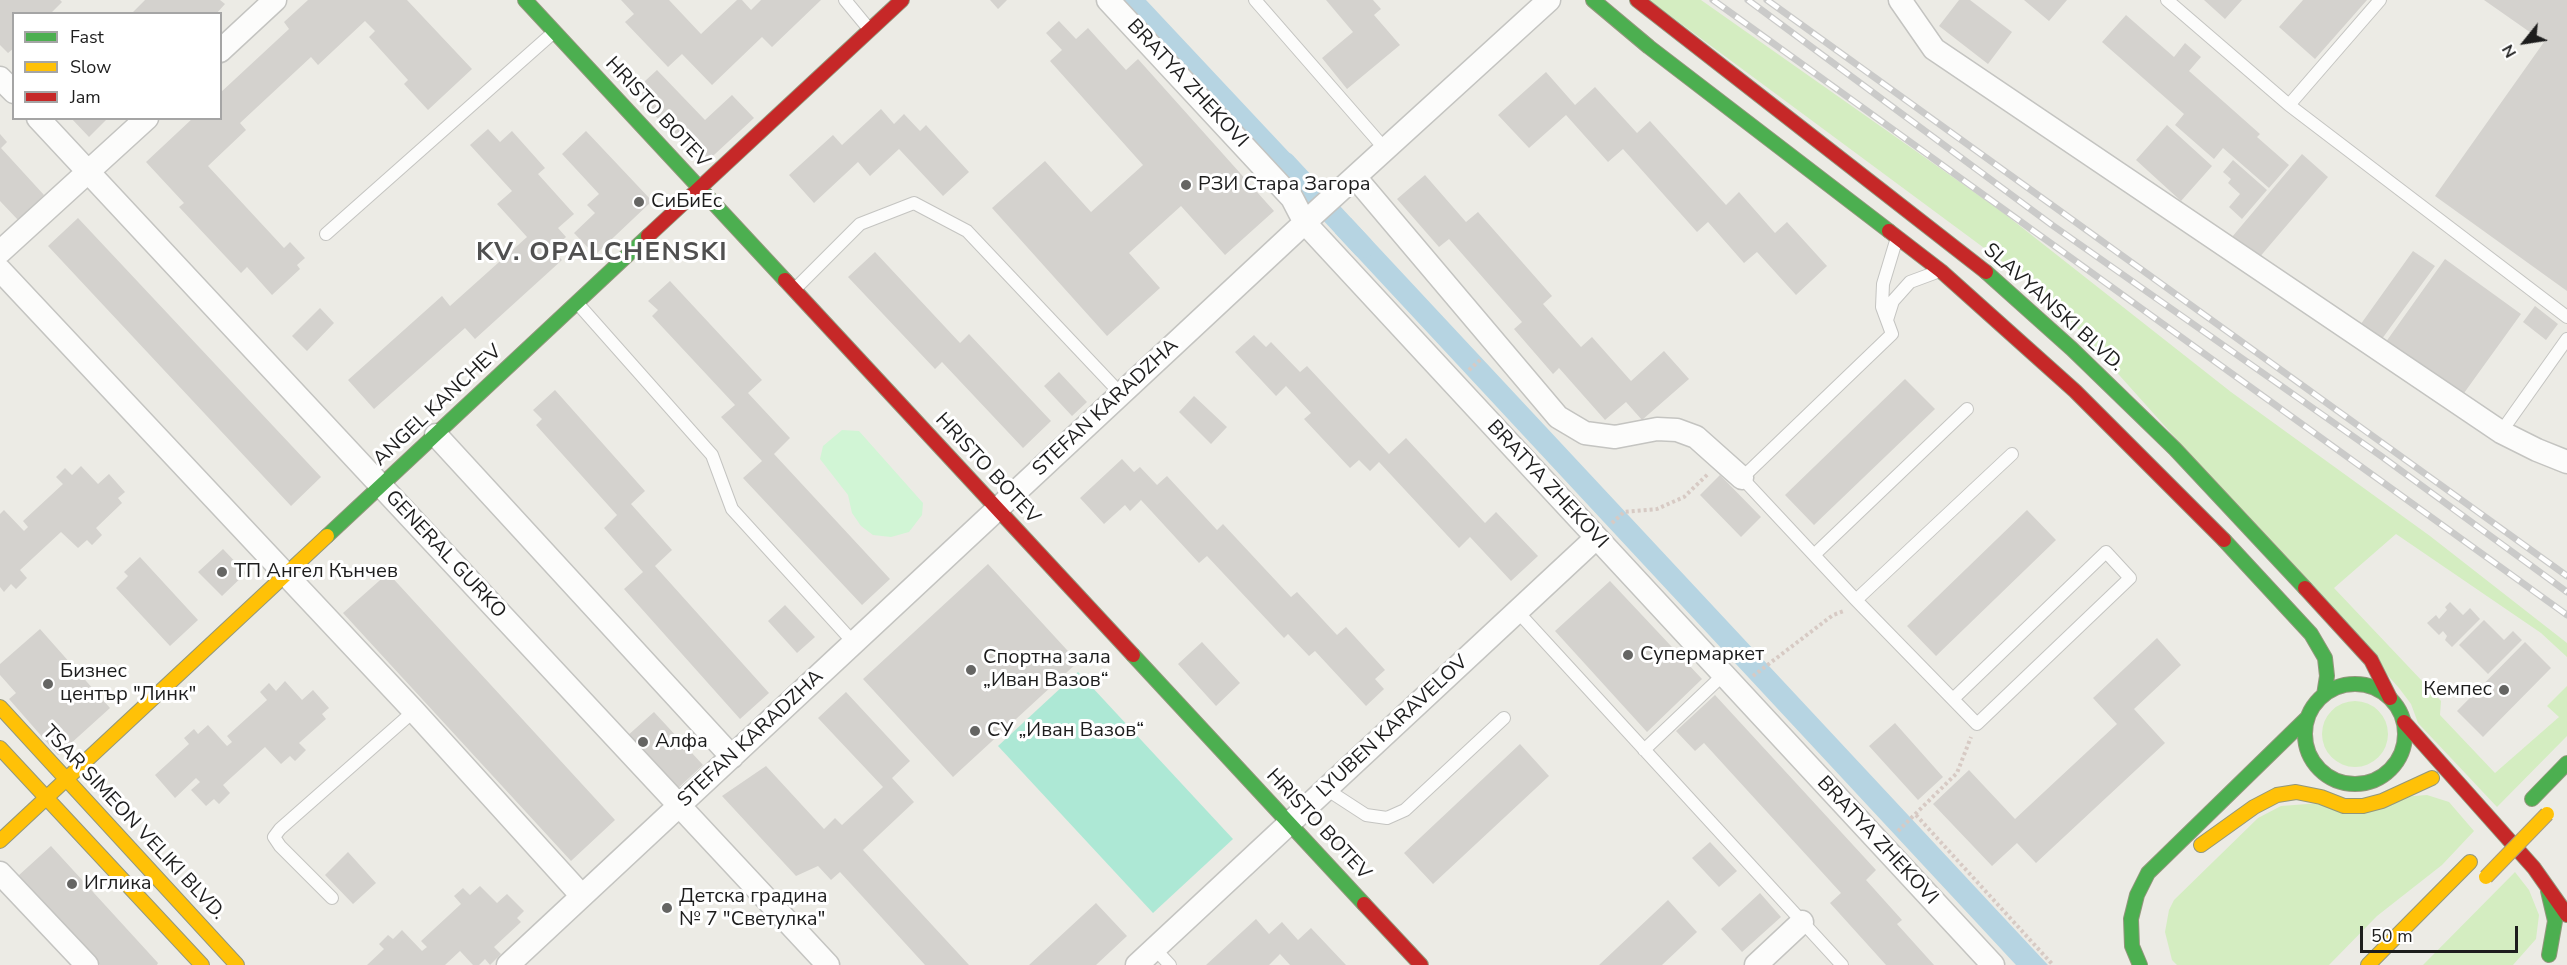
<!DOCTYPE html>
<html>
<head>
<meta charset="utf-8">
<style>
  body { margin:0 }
  #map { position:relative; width:2567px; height:965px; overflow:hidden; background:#ecebe5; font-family:"Nunito Sans",sans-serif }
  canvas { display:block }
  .legend { position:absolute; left:12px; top:12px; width:210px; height:108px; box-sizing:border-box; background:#fff; border:2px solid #a5a5a5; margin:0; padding:8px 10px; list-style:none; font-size:18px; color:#1d1d1d }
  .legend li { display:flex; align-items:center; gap:12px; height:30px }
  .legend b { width:30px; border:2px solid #a5a5a5 }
  .north { position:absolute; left:2495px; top:12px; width:60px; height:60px; -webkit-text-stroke:4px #fff; paint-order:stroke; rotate:240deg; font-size:16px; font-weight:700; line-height:24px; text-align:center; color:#1d1d1d }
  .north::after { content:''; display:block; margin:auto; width:21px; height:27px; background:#1d1d1d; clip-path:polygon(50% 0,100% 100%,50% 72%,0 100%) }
  .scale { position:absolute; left:2360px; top:926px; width:158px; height:27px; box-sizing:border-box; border:3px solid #1d1d1d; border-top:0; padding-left:8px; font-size:18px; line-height:21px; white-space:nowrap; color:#1d1d1d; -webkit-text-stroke:4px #fff; paint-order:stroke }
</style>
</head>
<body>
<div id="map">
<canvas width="2567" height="965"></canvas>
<ul class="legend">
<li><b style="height:8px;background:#4caf50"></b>Fast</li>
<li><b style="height:8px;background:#ffc107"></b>Slow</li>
<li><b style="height:8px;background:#c62828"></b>Jam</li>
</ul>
<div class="north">N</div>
<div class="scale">50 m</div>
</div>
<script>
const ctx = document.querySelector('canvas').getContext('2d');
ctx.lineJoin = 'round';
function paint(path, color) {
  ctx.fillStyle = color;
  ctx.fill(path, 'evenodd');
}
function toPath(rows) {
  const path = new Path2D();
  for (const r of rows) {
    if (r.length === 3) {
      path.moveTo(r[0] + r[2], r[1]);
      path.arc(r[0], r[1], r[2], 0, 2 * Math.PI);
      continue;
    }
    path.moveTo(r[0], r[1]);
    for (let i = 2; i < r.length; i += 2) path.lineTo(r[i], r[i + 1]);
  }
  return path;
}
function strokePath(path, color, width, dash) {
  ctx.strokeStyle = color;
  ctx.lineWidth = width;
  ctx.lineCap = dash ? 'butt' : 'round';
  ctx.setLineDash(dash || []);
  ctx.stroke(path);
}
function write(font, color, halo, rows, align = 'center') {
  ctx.font = font + ' "Nunito Sans",sans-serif';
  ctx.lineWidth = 6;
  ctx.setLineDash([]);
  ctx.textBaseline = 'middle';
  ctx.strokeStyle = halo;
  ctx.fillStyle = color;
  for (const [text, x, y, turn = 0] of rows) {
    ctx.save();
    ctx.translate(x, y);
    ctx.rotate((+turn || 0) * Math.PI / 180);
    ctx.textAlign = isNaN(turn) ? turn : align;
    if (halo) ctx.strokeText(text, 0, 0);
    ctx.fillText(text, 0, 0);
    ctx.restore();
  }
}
const grass = toPath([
  [1649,0,1701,0,2001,211,2231,392,2430,536,2567,643,2567,657,2541,633,2396,534,2334,588,2441,701,2440,715,2495,773,2559,717,2547,706,2567,686,2567,736,2497,807,2418,723,2411,704,2399,688,2061,310,2026,279],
  [2355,734,33],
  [2427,795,2449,802,2474,831,2442,865,2377,916,2329,965,2177,965,2172,960,2165,932,2169,910,2174,900,2258,818,2281,806],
  [2515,872,2529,890,2539,915,2536,939,2513,965,2423,965]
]);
const park = toPath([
  [842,430,859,431,923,503,922,515,909,532,891,537,873,535,861,526,852,513,848,495,820,459,823,446]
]);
const pitch = toPath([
  [1078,672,1233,839,1153,913,998,746]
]);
const water = toPath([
  [1119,0,1146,0,1313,178,1298,191],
  [1351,218,2048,965,2016,965,1335,233]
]);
const canal = toPath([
  [1285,163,1363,247]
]);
const building = toPath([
  [0,0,60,0,62,2,50,14,14,14,14,48,8,53,0,45],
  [145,0,220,0,225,4,216,14,131,14],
  [308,0,407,0,472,69,428,110,404,84,408,80,369,37,375,31,365,21,318,65,311,57,240,123,246,130,208,166,284,248,290,242,305,258,297,265,300,269,272,295,247,267,241,273,179,207,184,203,146,162,193,118,220,118,220,93,289,29,284,22],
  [621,0,669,0,701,34,737,0,742,0,751,10,761,0,821,0,772,47,762,37,712,85,682,54,668,67,625,22,634,14],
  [990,0,1007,0,998,9],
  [1326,0,1373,0,1381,9,1374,15,1400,45,1347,89,1322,58,1353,32],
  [1959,0,1970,0,2012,32,1988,64,1939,26],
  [2024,0,2067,0,2049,21],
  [2204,0,2242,0,2225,19],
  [2303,0,2367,0,2315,59,2279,27],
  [2484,0,2567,0,2567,291,2435,196,2544,42],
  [2126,15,2174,57,2185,43,2201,57,2189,71,2260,134,2257,137,2289,165,2269,188,2223,148,2214,159,2175,125,2184,114,2102,42],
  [1059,21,1076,39,1088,28,1126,70,1138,59,1274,211,1225,255,1181,206,1129,253,1160,288,1107,336,992,208,1045,161,1091,212,1143,165,1050,61,1062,50,1046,33],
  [657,70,705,120,732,95,754,118,702,166,633,92],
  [1546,72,1575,105,1595,87,1637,133,1650,121,1726,205,1739,192,1775,233,1787,222,1827,266,1796,295,1757,252,1744,263,1708,222,1697,232,1623,149,1608,162,1566,115,1529,148,1498,115],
  [881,109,894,124,904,114,920,131,926,125,969,172,943,196,899,149,870,176,858,162,814,203,789,175,833,135,842,145],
  [71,118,108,118,89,137],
  [2167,125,2212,166,2181,201,2136,160],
  [488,129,500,142,512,131,545,168,538,174,574,214,558,228,566,237,552,250,562,260,475,339,465,328,374,409,348,380,442,296,450,306,527,237,497,204,512,191,470,145],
  [586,131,652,201,595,255,574,233,595,213,587,205,599,194,562,154],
  [0,134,7,142,1,148,44,195,18,220,0,201],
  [2302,154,2328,177,2258,259,2232,237],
  [2233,160,2267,190,2242,219,2229,207,2240,194,2228,183,2231,179,2223,172],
  [1425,175,1466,222,1478,212,1552,296,1543,304,1581,347,1592,337,1631,381,1664,351,1689,379,1642,420,1626,402,1605,420,1559,368,1553,374,1514,329,1522,322,1449,239,1439,247,1397,199],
  [78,218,321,477,291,506,48,246],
  [2413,251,2435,266,2379,343,2358,328],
  [875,252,960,343,969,334,1051,421,1023,448,942,362,935,369,848,277],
  [2445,259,2521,314,2459,400,2383,346],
  [670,281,762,380,748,393,790,438,774,454,890,579,862,605,743,478,762,461,721,417,735,405,652,316,658,310,648,301],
  [2535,306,2558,324,2546,340,2523,322],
  [320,308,334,323,307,351,292,336],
  [1254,335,1266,347,1271,342,1300,372,1307,366,1389,454,1406,438,1485,523,1496,512,1538,556,1511,581,1470,537,1459,548,1379,462,1370,471,1359,460,1350,468,1304,419,1311,413,1286,386,1276,396,1235,352],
  [1059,372,1087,402,1072,416,1044,386],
  [1905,379,1935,409,1814,525,1785,495],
  [555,390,645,491,631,504,672,550,655,566,769,693,740,719,624,589,643,572,604,528,617,515,536,425,542,419,533,410],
  [1194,396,1227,427,1211,444,1179,412],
  [1122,459,1134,472,1140,467,1157,485,1167,476,1217,530,1223,524,1291,597,1297,592,1337,635,1346,627,1385,670,1375,679,1384,689,1366,706,1315,651,1309,656,1288,634,1284,638,1207,556,1199,563,1141,500,1130,511,1125,505,1104,524,1080,498],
  [81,466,98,484,109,474,125,492,118,498,122,503,96,528,102,535,92,545,87,540,78,548,61,532,20,570,27,578,16,589,11,584,4,592,0,587,0,514,4,510,24,531,28,527,23,521,63,484,56,477,65,468,72,475],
  [1720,475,1761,517,1741,537,1700,495],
  [2027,510,2056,540,1936,656,1907,626],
  [223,549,246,573,222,596,198,572],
  [140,557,198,620,170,646,116,588,128,576,124,572],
  [988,564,1078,662,953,777,863,679],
  [388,573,615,820,571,861,343,613],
  [1610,581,1702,679,1647,732,1555,631],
  [2450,602,2463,615,2470,608,2480,619,2452,647,2445,640,2447,636,2443,631,2439,635,2427,623,2436,615,2439,619,2447,610,2445,607],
  [785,605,815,637,797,653,768,621],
  [2484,620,2504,640,2513,631,2522,640,2488,674,2459,645],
  [40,629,110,708,58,755,9,699,16,693,0,675,0,664],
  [2157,638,2181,665,2134,709,2165,743,2036,863,2017,843,1992,866,1933,804,1969,770,2015,819,2117,724,2093,698],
  [1202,642,1240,683,1216,706,1178,664],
  [2525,642,2551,668,2483,737,2457,711],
  [285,681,302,700,313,690,329,708,322,714,326,719,299,743,306,750,295,761,290,756,281,764,265,747,223,785,230,793,219,804,214,799,206,806,191,790,200,782,196,778,175,798,155,775,189,744,184,738,194,729,198,734,208,725,227,746,232,742,227,736,267,700,260,692,269,683,276,691],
  [846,692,910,761,892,778,914,802,863,850,969,965,925,965,840,872,831,880,818,866,796,876,722,796,766,766,824,829,835,818,842,825,883,787,818,718],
  [1715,695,1876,870,1866,880,1902,920,1897,924,1934,965,1886,965,1830,903,1841,893,1704,743,1695,751,1676,731],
  [654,712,703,765,675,791,626,737],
  [1895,723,1943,777,1918,800,1869,746],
  [1520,744,1549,776,1433,884,1404,853],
  [1710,842,1737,871,1719,887,1692,858],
  [51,846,158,963,157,965,100,965,18,876],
  [348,852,376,883,353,904,325,875],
  [480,886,497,903,507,894,524,911,517,918,521,922,494,947,501,954,490,965,485,959,479,965,473,965,460,951,445,965,367,965,384,949,379,944,388,935,393,939,402,930,422,951,427,947,421,941,461,904,454,896,463,888,470,895],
  [1760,893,1781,917,1742,952,1721,929],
  [1668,900,1697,932,1662,965,1599,965],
  [1096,903,1127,936,1096,965,1029,965],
  [1256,919,1269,934,1282,922,1298,940,1311,928,1346,965,1290,965,1280,954,1269,965,1206,965]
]);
const path = toPath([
  [1469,370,1481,359],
  [1612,523,1624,512,1657,509,1684,497,1708,474],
  [1753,676,1833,615,1844,611],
  [1916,815,2053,965],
  [1898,831,1957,773,1971,737]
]);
const lane = toPath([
  [845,0,869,29],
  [1255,0,1385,149],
  [2167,0,2289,105,2567,317],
  [2289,105,2380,0],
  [326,234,554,32],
  [1896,241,1883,284,1882,307,1892,334,1742,478,1856,600,1977,724,2130,578,2106,552,1953,699],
  [795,289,860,224,914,203,967,231,1121,394],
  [579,305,712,455,732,509,854,643],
  [1887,320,1893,301,1910,282,1937,272],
  [2501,432,2567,339],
  [1815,554,1967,409],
  [1856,600,2012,454],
  [1517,611,1842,965],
  [1644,750,1723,675],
  [1326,789,1366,815,1387,818,1405,810,1504,718],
  [332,898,280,846,274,837,280,829,414,711],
  [1155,949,1170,965]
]);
const street = toPath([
  [1108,0,1292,198,1305,223,1993,965],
  [1900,0,1934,49,2501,432,2537,450,2567,462],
  [220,51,275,0],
  [0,78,14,92],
  [38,118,828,965],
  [1355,177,1558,417,1585,433,1615,437,1657,429,1677,430,1696,437,1742,478],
  [0,252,147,118],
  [0,270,414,711,582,896],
  [436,435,732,757],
  [0,873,87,965],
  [508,965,1313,215,1549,0],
  [1137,965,1596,538],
  [1756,965,1802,922]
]);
const fast = toPath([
  [525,0,785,280],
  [1593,0,1649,47,1889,231],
  [1986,272,2072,349,2175,449,2305,588],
  [327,536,648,236],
  [2224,540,2311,634,2325,658,2327,676,2324,695],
  [1133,655,1364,904],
  [2355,734,50],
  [2532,799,2567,763],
  [2548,891,2555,921,2549,955],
  [2140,965,2132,946,2131,919,2137,895,2148,873,2308,717]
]);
const slow = toPath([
  [0,707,237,965],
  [0,748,202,965],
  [0,841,327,536],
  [2201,845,2254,807,2277,795,2296,792,2321,797,2344,806,2363,806,2382,801,2432,778],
  [2368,965,2470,862]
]);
const jam = toPath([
  [1637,0,1986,272],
  [1889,231,1941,271,2075,391,2224,540],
  [648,236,902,0],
  [785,280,1133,655],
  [2305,588,2371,660,2390,698],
  [2404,722,2534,868,2567,915],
  [1364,904,1421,965]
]);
const rail = toPath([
  [1713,0,2567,615],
  [1748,0,2052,225,2381,456,2567,592],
  [1767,0,2567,576]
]);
const slowBridge = toPath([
  [2486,877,2547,814]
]);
const markers = [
  [1186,185,6,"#656563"],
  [639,202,6,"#656563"],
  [222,572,6,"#656563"],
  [1628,655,6,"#656563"],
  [971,670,6,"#656563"],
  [48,684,6,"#656563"],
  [2504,690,6,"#656563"],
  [975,731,6,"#656563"],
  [643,742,6,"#656563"],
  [72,884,6,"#656563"],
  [667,908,6,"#656563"]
];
const streetNames = [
  ["BRATYA ZHEKOVI",1187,84,47],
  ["HRISTO BOTEV",657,113,47],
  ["SLAVYANSKI BLVD.",2053,308,42],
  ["ANGEL KANCHEV",438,406,-43],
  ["STEFAN KARADZHA",1106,408,-43],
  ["HRISTO BOTEV",987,469,47],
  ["BRATYA ZHEKOVI",1547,485,47],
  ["GENERAL GURKO",445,555,47],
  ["LYUBEN KARAVELOV",1393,727,-43],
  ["STEFAN KARADZHA",751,739,-43],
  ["TSAR SIMEON VELIKI BLVD.",133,823,47],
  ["HRISTO BOTEV",1318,825,47],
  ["BRATYA ZHEKOVI",1877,841,47]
];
const poiNames = [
  ["РЗИ Стара Загора",1198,185],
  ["СиБиЕс",651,202],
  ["ТП Ангел Кънчев",234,572],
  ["Супермаркет",1640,655],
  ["Спортна зала",983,658],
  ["„Иван Вазов“",983,681],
  ["Бизнес",60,672],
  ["център \"Линк\"",60,695],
  ["Кемпес",2492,690,"right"],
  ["СУ „Иван Вазов“",987,731],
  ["Алфа",655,742],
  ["Иглика",84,884],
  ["Детска градина",679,897],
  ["№ 7 \"Светулка\"",679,920]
];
const districtNames = [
  ["KV. OPALCHENSKI",602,254]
];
paint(grass, '#d4edc1');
paint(park, '#d1f5d5');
paint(pitch, '#ade8d5');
paint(water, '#b6d4e2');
strokePath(canal, '#b6d4e2', 22);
paint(building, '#d4d2ce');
strokePath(lane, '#c4c4c1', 14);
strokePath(street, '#c4c4c1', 25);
strokePath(fast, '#92977c', 16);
strokePath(slow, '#92977c', 16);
strokePath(jam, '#92977c', 16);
strokePath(path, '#d7cac4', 4, [3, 3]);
strokePath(lane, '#fcfcfb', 12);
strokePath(street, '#fcfcfb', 22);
strokePath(fast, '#4caf50', 14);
strokePath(slow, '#ffc107', 14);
strokePath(jam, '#c62828', 14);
strokePath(rail, '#cacac9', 7);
strokePath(rail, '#fff', 4.5, [14]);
strokePath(slowBridge, '#a29b82', 16, []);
strokePath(slowBridge, '#ffc107', 14);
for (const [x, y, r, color] of markers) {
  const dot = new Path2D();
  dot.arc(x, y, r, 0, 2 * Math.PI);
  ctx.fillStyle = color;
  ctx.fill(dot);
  strokePath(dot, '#fff', 2);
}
write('20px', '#1d1d1d', '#fff', streetNames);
write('20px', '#1d1d1d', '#fff', poiNames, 'left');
ctx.letterSpacing = '1.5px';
write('bold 26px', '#505050', '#fff', districtNames);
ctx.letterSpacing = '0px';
</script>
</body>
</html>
